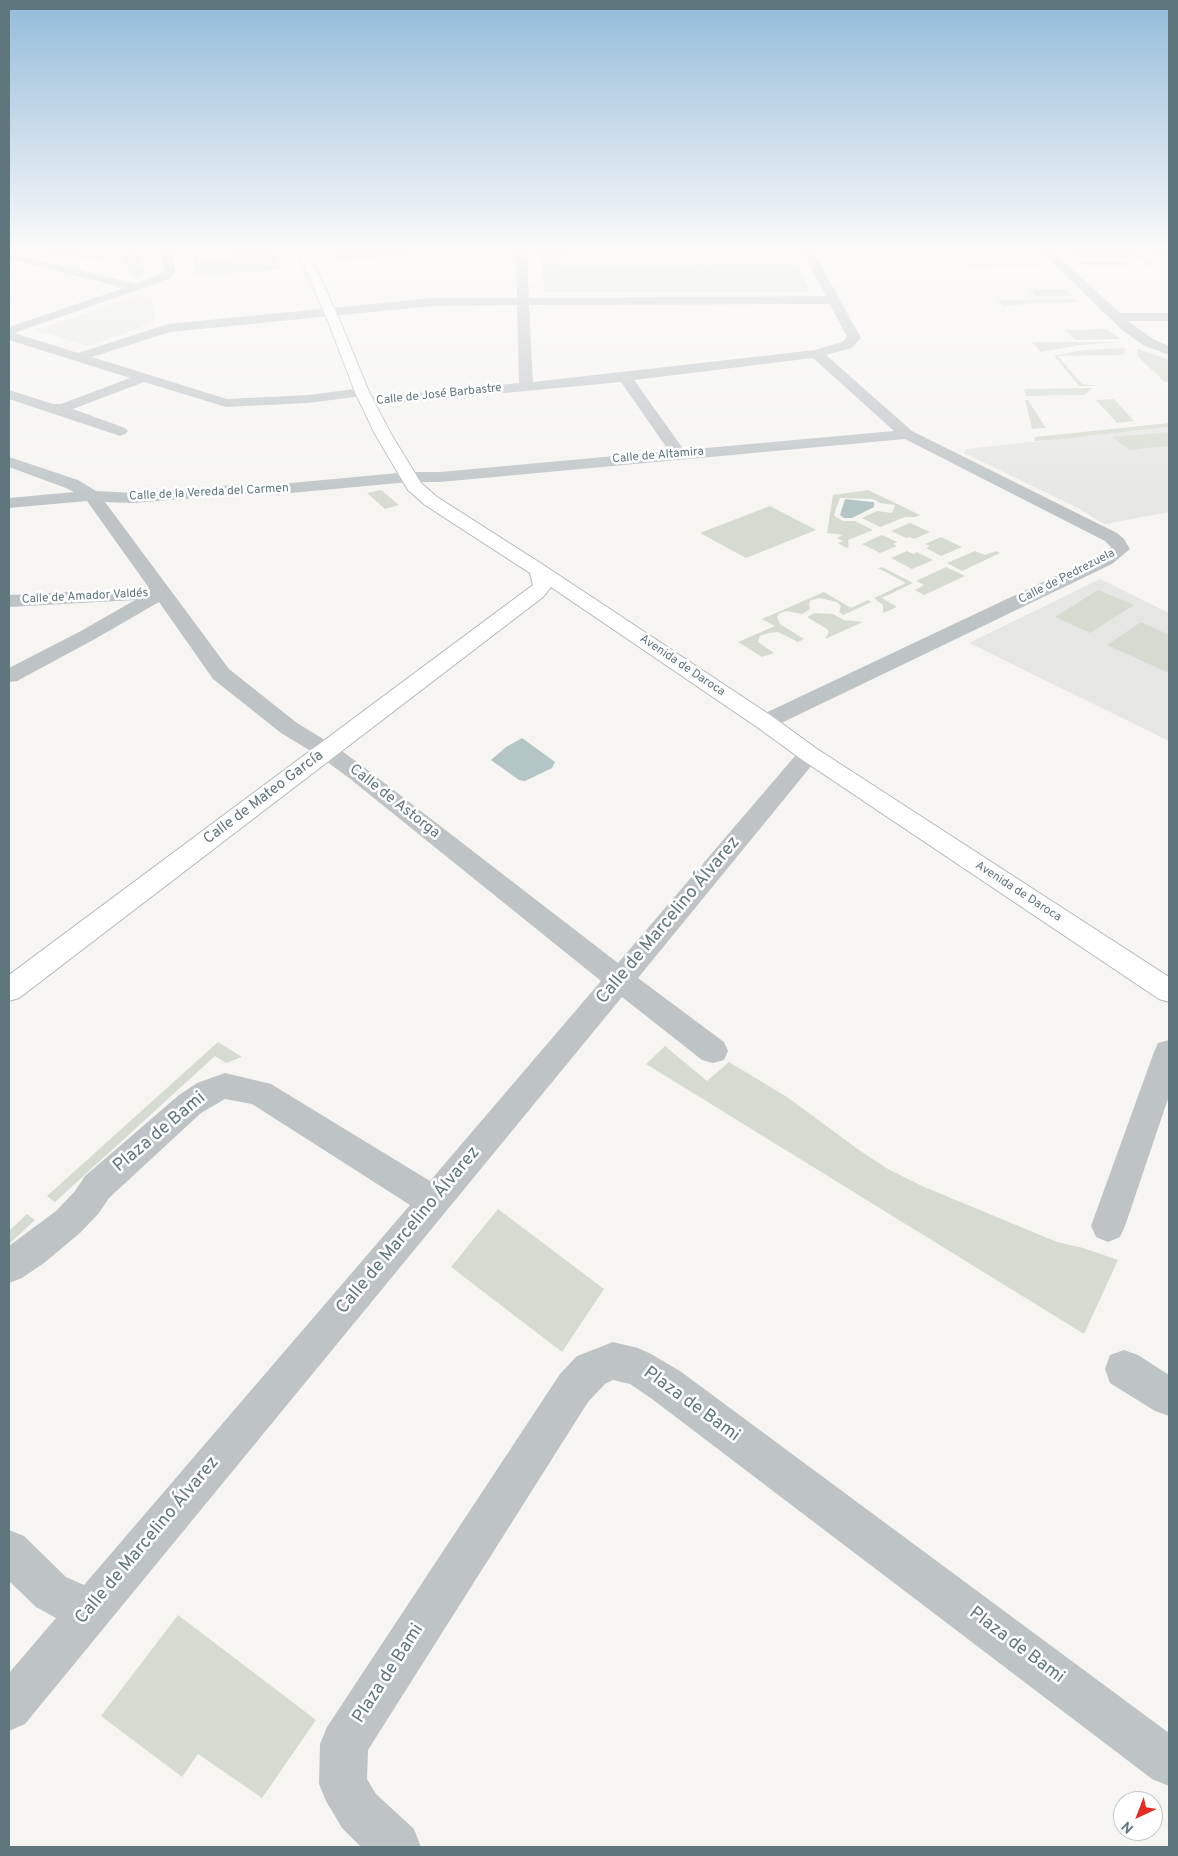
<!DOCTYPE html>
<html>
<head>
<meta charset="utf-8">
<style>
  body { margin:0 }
  #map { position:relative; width:1178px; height:1856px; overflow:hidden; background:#f6f5f2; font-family:Overpass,sans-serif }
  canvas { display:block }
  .frame { position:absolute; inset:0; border:10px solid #60767d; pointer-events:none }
  .north { position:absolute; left:1113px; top:1791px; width:50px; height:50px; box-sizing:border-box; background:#fff; border:1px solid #bfc8cb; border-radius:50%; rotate:223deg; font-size:14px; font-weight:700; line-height:20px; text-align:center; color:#60767d }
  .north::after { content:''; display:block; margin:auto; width:18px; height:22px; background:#e42c24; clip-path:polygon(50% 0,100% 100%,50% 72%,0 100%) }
</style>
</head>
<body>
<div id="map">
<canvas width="1178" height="1856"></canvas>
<div class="frame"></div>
<div class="north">N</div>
</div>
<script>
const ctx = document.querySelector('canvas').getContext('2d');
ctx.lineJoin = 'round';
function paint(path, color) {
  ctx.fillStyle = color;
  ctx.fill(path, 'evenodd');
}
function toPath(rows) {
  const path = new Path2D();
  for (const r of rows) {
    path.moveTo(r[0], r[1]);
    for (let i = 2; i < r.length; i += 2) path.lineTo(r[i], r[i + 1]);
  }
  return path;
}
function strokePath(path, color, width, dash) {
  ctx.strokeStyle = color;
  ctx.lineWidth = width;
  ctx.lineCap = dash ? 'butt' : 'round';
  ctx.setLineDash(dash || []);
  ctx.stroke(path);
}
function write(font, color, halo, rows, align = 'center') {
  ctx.font = font + ' Overpass,sans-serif';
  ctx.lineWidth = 5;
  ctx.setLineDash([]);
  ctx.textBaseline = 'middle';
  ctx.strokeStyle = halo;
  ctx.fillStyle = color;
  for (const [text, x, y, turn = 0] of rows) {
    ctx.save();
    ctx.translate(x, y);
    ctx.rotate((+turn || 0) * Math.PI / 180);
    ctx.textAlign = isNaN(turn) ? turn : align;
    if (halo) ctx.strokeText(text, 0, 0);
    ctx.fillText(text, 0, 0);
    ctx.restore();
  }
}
const built = toPath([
  [141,295,152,299,155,322,88,346,35,330],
  [1169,427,1169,512,1104,524,1078,508,964,453,966,449],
  [1100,579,1169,613,1169,741,969,643]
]);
const green = toPath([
  [252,249,274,249,276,255,274,255,277,258,281,270,195,275,193,257,197,256,198,262,234,259,232,250],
  [361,249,413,249,414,255,338,261,333,251],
  [425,249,502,249,502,253,426,254],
  [541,251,560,251,558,258,559,265,798,264,810,292,544,292],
  [49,252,106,255,109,261,36,254],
  [140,253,144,272,141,277,134,279,119,254],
  [1069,253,1134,253,1143,255,1155,266,1146,265,1140,258,1074,257],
  [1077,261,1122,261,1136,265,1082,265],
  [1040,263,1042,265,1001,266,972,270,967,264],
  [1029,289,1066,289,1073,296,1035,296],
  [1076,299,1079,302,1033,303,1003,307,997,300],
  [1107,329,1121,339,1075,340,1066,330],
  [1032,342,1124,342,1081,345,1040,352],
  [1125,348,1124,355,1058,356,1082,384,1101,386,1079,386,1054,356,1083,350],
  [1139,349,1169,360,1169,382,1165,382,1137,356,1137,350],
  [1093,388,1084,395,1026,396,1024,389],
  [1114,399,1134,421,1117,423,1096,400],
  [1025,400,1028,400,1046,428,1032,429],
  [1169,423,1169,427,1052,440,1035,441,1034,437],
  [1169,432,1169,446,1130,450,1112,437],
  [381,490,399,505,385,509,367,493],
  [868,490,920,515,915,517,905,517,880,527,862,518,877,511,892,513,895,505,880,503,873,499,840,498,834,515,836,517,843,521,855,521,873,530,848,540,849,545,847,546,850,547,847,548,838,543,843,541,837,538,843,535,827,533,833,495],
  [770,506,816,530,746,558,700,533],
  [910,523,930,532,914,539,910,537,906,538,891,531],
  [882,535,897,542,893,544,897,546,880,553,862,544],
  [941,537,962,547,941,556,926,548,930,546,925,544],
  [907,551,913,554,917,552,933,560,912,569,891,558],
  [975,551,985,555,996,551,1000,553,962,571,947,563],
  [882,567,913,583,882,598,897,607,883,613,883,605,874,598,906,583,878,568],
  [946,567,965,576,924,595,915,590,924,585,916,581],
  [1098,590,1134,605,1090,633,1055,617],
  [824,592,851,608,868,600,872,602,843,615,839,612,841,606,837,602,820,598,811,600,809,603,810,609,802,614,786,611,779,614,777,617,780,624,804,639,798,642,778,632,768,633,760,636,758,642,774,653,762,657,738,642,775,626,762,619],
  [815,613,833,614,844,620,863,622,825,639,829,632,827,629,807,617],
  [1141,622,1169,635,1169,673,1107,645],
  [218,1042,242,1057,226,1063,215,1056,55,1202,47,1196],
  [665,1046,707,1081,729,1062,787,1097,859,1150,888,1169,922,1186,1057,1242,1083,1248,1118,1260,1084,1334,646,1064],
  [498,1209,604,1289,562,1352,451,1267],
  [27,1214,35,1220,9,1244,9,1231],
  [178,1615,316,1720,262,1798,198,1754,182,1777,101,1716]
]);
const water = toPath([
  [845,499,872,502,874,502,874,507,852,518,844,518,840,515],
  [522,738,555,762,552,768,525,781,519,780,491,760,506,747]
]);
const street = toPath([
  [160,249,172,249,175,273,169,279,14,333,78,353,168,324,433,298,517,298,516,249,786,249,780,252,527,253,529,298,826,296,801,249,812,249,861,338,852,348,826,355,912,431,1117,533,1124,539,1130,549,1112,564,773,727,765,729,757,727,754,722,757,717,1098,556,1111,547,1105,541,905,439,440,482,409,482,269,495,246,494,133,503,105,502,229,669,297,723,335,746,365,768,618,963,801,749,809,747,817,749,821,754,638,978,724,1042,728,1051,724,1060,713,1063,702,1060,622,997,25,1724,9,1731,9,1673,56,1618,36,1607,9,1581,9,1530,24,1536,66,1577,84,1585,410,1205,252,1104,225,1099,201,1113,109,1198,99,1213,80,1233,44,1263,22,1278,9,1283,9,1246,56,1211,75,1191,85,1176,179,1095,197,1083,225,1073,271,1084,430,1181,601,981,349,778,319,756,281,733,213,679,159,602,95,639,17,681,9,682,9,668,81,631,135,600,9,607,9,595,149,588,87,501,9,508,9,498,74,492,66,488,9,467,9,457,78,480,96,491,133,493,246,484,269,485,409,472,440,472,669,451,621,382,367,406,362,405,360,402,362,399,367,398,519,383,517,305,433,306,170,332,92,357,227,399,308,395,362,388,367,389,369,392,367,395,362,396,308,403,226,407,144,382,73,409,125,428,128,431,125,434,120,436,9,399,9,390,53,404,61,404,130,378,9,340,9,327,124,288,9,259,9,253,136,284,163,272,160,249],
  [830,304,847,337,842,342,815,350,533,382,529,305,830,304],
  [813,358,894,431,684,450,634,380,813,358],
  [1039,249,1050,249,1120,313,1169,313,1169,321,1128,321,1153,339,1169,346,1169,355,1143,345,1121,329,1039,249],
  [1154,250,1169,250,1169,256,1150,255,1148,253,1154,250],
  [1169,1040,1169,1096,1125,1226,1120,1237,1108,1242,1096,1237,1091,1226,1154,1052,1158,1043,1169,1040],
  [613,1342,638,1348,651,1354,680,1371,1169,1733,1169,1786,1152,1779,652,1399,630,1384,613,1380,605,1384,588,1402,368,1750,367,1779,376,1794,414,1829,421,1847,361,1847,342,1828,326,1801,319,1784,320,1744,327,1727,560,1374,577,1356,613,1342],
  [1124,1350,1138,1355,1169,1375,1169,1416,1155,1411,1110,1383,1105,1369,1110,1355,1124,1350]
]);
const secondary = toPath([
  [296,249,307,249,340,321,369,392,391,434,421,483,437,497,545,566,773,717,817,749,1169,977,1169,1002,1159,999,801,759,757,727,551,587,543,597,19,998,9,1001,9,975,533,585,530,573,425,505,408,490,375,434,355,392,328,321,296,249]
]);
const farStreetnames = [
  ["Calle de José Barbastre",439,395,-6],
  ["Calle de Altamira",658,456,-5],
  ["Calle de la Vereda del Carmen",209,493,-3],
  ["Calle de Pedrezuela",1067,577,-27],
  ["Calle de Amador Valdés",85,597,-3],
  ["Avenida de Daroca",682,666,34],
  ["Avenida de Daroca",1018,892,33]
];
const streetNames = [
  ["Calle de Mateo García",264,798,-37],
  ["Calle de Astorga",394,802,38]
];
const nearStreetnames = [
  ["Calle de Marcelino Álvarez",669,921,-50],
  ["Plaza de Bami",160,1133,-40],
  ["Calle de Marcelino Álvarez",409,1231,-50],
  ["Plaza de Bami",691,1405,36],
  ["Calle de Marcelino Álvarez",148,1541,-50],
  ["Plaza de Bami",1016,1646,37],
  ["Plaza de Bami",389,1674,-57]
];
paint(built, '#e6e7e5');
paint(green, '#d6dbd1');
paint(water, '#b3c5c5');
strokePath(secondary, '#b1b8bb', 2);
paint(street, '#bec4c6');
paint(secondary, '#fff');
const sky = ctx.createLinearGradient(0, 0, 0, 509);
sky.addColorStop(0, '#93bbda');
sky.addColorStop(0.49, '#fbfaf9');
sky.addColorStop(1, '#fbfaf900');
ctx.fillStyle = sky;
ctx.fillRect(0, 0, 1178, 509);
write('12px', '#60767d', '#fff', farStreetnames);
write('15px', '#60767d', '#fff', streetNames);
write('18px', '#60767d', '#fff', nearStreetnames);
</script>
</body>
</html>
